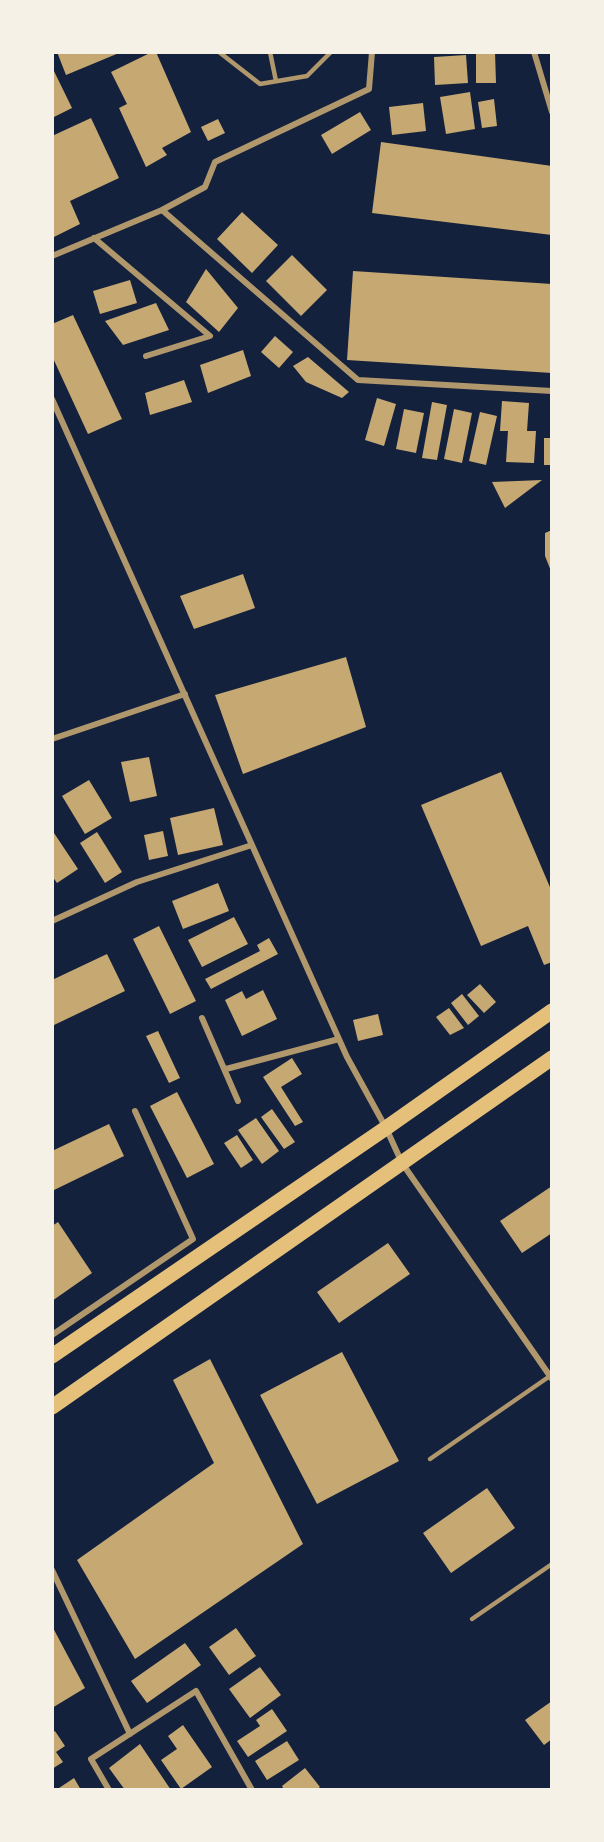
<!DOCTYPE html>
<html>
<head>
<meta charset="utf-8">
<style>
  body { margin:0 }
  #map { position:relative; width:604px; height:1842px; overflow:hidden; background:#14213d; font-family:"IBM Plex Sans",sans-serif }
  canvas { display:block }
  .frame { position:absolute; inset:0; border:54px solid #f6f1e7; pointer-events:none }
</style>
</head>
<body>
<div id="map">
<canvas width="604" height="1842"></canvas>
<div class="frame"></div>
</div>
<script>
const ctx = document.querySelector('canvas').getContext('2d');
ctx.lineJoin = 'round';
function paint(path, color) {
  ctx.fillStyle = color;
  ctx.fill(path, 'evenodd');
}
function toPath(rows) {
  const path = new Path2D();
  for (const r of rows) {
    path.moveTo(r[0], r[1]);
    for (let i = 2; i < r.length; i += 2) path.lineTo(r[i], r[i + 1]);
  }
  return path;
}
function strokePath(path, color, width, dash) {
  ctx.strokeStyle = color;
  ctx.lineWidth = width;
  ctx.lineCap = dash ? 'butt' : 'round';
  ctx.setLineDash(dash || []);
  ctx.stroke(path);
}
const building = toPath([
  [57,52,119,52,119,53,66,75],
  [152,52,156,52,191,132,162,148,167,155,146,167,119,108,127,104,111,72],
  [476,52,495,52,496,83,476,83],
  [466,55,468,83,435,85,434,57],
  [52,67,72,108,52,118],
  [470,92,475,129,446,134,440,97],
  [494,99,497,126,482,128,478,102],
  [423,103,426,131,392,135,389,107],
  [360,112,371,130,332,154,321,135],
  [91,118,119,178,70,201,80,224,52,238,52,136],
  [218,119,225,133,208,141,201,127],
  [381,142,552,166,552,235,372,213],
  [242,212,278,245,252,273,217,239],
  [292,255,327,290,301,316,266,281],
  [206,269,238,308,219,332,186,302],
  [353,271,552,284,552,373,347,360],
  [130,280,137,303,100,314,93,291],
  [156,303,169,330,123,345,105,321],
  [73,315,122,419,88,434,52,356,52,324],
  [275,336,293,352,279,368,261,352],
  [243,350,251,376,208,393,200,365],
  [308,357,349,392,342,398,306,382,293,366],
  [184,380,192,402,150,415,145,393],
  [377,398,396,404,384,446,365,440],
  [502,401,529,403,527,431,536,431,534,463,506,462,508,431,500,431],
  [432,402,447,405,437,460,422,458],
  [404,409,424,413,416,453,396,449],
  [454,409,472,413,462,463,444,459],
  [480,412,497,416,486,465,469,461],
  [544,438,552,438,552,465,544,465],
  [542,480,505,508,492,482],
  [552,530,552,571,551,571,545,556,545,533],
  [243,574,255,608,194,629,180,596],
  [346,657,366,727,243,774,215,695],
  [149,757,157,796,130,802,121,762],
  [501,772,552,892,552,962,544,965,528,926,481,946,421,805],
  [89,780,112,818,85,834,62,796],
  [214,808,223,845,178,855,170,818],
  [52,830,78,869,57,883,52,876],
  [163,831,168,856,149,860,144,835],
  [97,832,122,872,105,883,80,843],
  [218,883,229,911,183,929,172,901],
  [234,917,248,944,202,967,188,940],
  [159,926,196,1001,170,1014,133,939],
  [269,938,278,954,211,989,205,979,260,951,257,945],
  [107,954,125,991,52,1026,52,980],
  [480,984,496,1002,484,1013,467,995],
  [263,990,277,1019,242,1036,225,1000,242,991,246,999],
  [462,994,479,1016,468,1025,451,1003],
  [449,1008,464,1028,450,1035,436,1017],
  [378,1014,383,1035,358,1041,353,1020],
  [158,1031,180,1078,169,1083,146,1036],
  [292,1058,302,1074,281,1087,303,1122,295,1126,263,1077],
  [177,1092,214,1164,187,1178,150,1106],
  [272,1109,295,1142,284,1149,261,1117],
  [256,1118,279,1151,262,1164,238,1130],
  [109,1124,124,1156,52,1191,52,1151],
  [237,1135,253,1160,241,1168,224,1143],
  [552,1186,552,1233,522,1253,500,1221],
  [58,1222,92,1273,52,1301,52,1226],
  [388,1243,410,1274,339,1323,317,1292],
  [342,1352,399,1461,317,1504,260,1395],
  [210,1359,303,1544,135,1659,77,1560,214,1463,173,1380],
  [487,1488,515,1528,451,1573,423,1533],
  [52,1626,85,1688,52,1708],
  [236,1628,256,1656,229,1675,209,1647],
  [185,1643,201,1665,147,1703,131,1681],
  [260,1667,281,1695,250,1718,229,1689],
  [552,1701,552,1739,544,1745,525,1720],
  [272,1709,287,1731,248,1757,237,1741,260,1726,256,1720],
  [183,1725,212,1767,181,1789,161,1760,177,1749,168,1736],
  [55,1731,65,1746,56,1752,63,1762,52,1769,52,1733],
  [287,1741,299,1760,267,1780,255,1761],
  [140,1744,171,1790,125,1790,109,1768],
  [305,1768,320,1787,316,1790,284,1790,282,1786],
  [74,1778,81,1790,56,1790]
]);
const service = toPath([
  [219,52,260,84,307,76,331,52],
  [270,52,276,81],
  [430,1459,550,1376],
  [472,1619,552,1564]
]);
const minor = toPath([
  [534,52,552,112],
  [162,210,358,380,552,391],
  [94,238,210,336,146,356],
  [52,256,162,210,205,187,215,162,369,89,372,52],
  [52,399,347,1057,386,1128,402,1163,552,1379],
  [52,739,185,694],
  [52,921,137,882,252,845],
  [202,1018,238,1101],
  [226,1069,339,1039],
  [52,1335,193,1239,135,1111],
  [52,1570,130,1734],
  [109,1790,91,1759,196,1691,252,1790]
]);
const primary = toPath([
  [52,1356,386,1128,552,1011],
  [52,1407,552,1058]
]);
paint(building, '#c6a872');
strokePath(service, '#b1986c', 4.5);
strokePath(minor, '#b1986c', 6);
strokePath(primary, '#e5c07b', 15);
</script>
</body>
</html>
